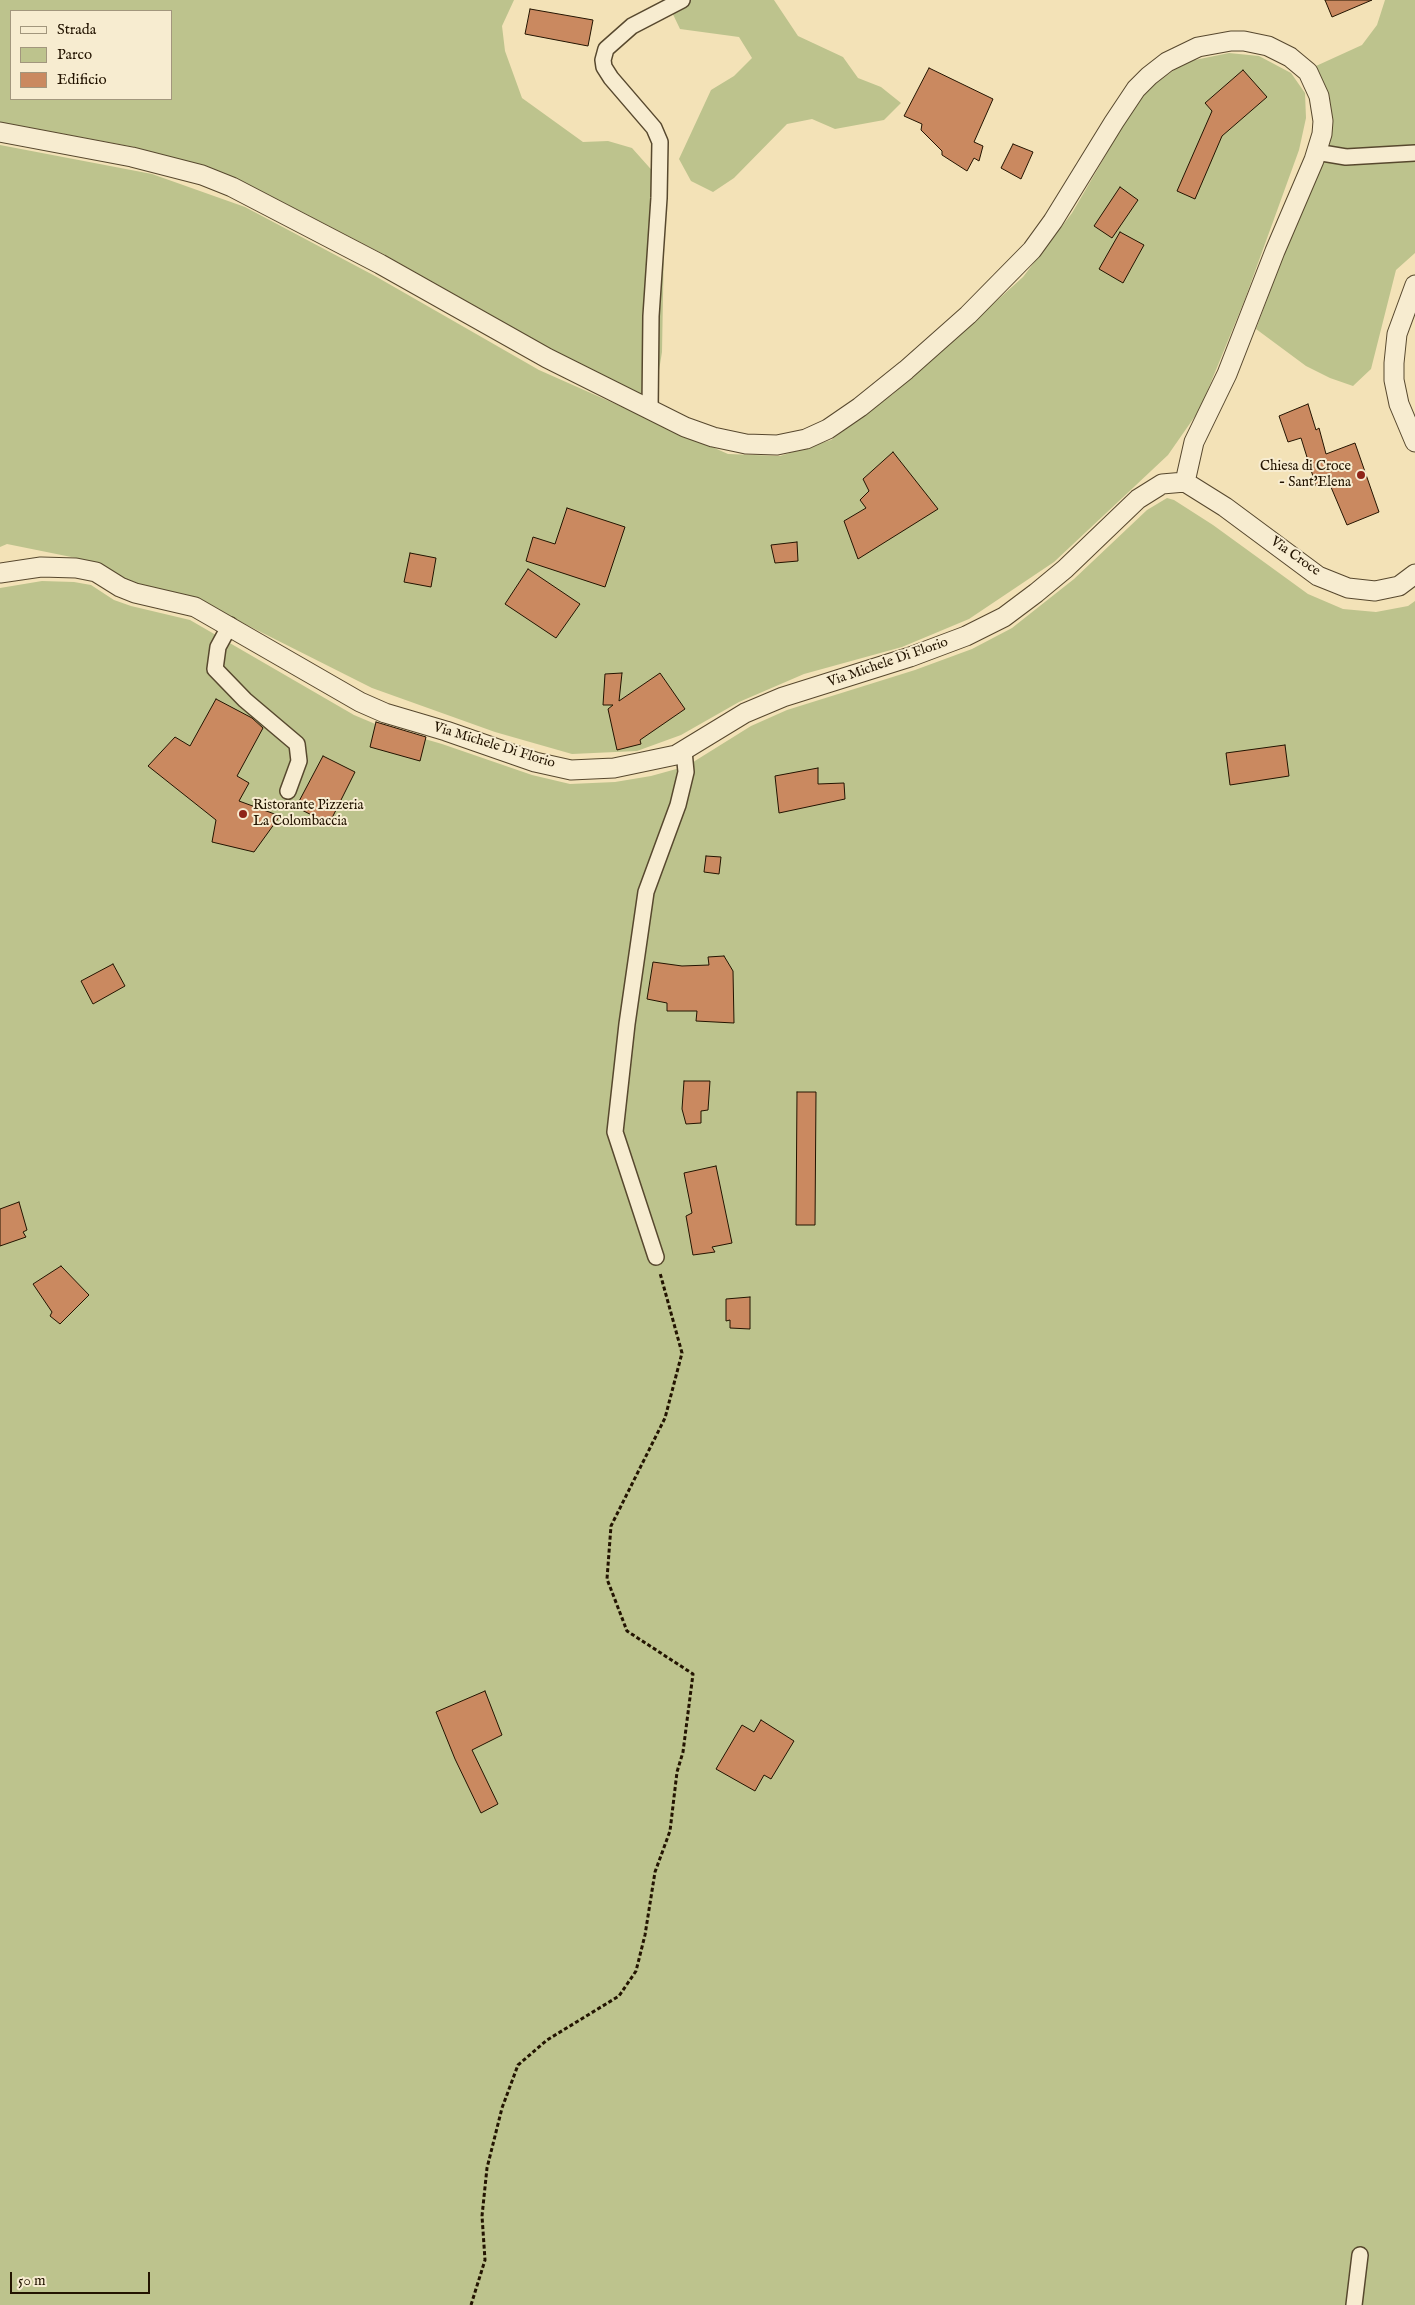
<!DOCTYPE html>
<html>
<head>
<meta charset="utf-8">
<style>
  body { margin:0 }
  #map { position:relative; width:1415px; height:2305px; overflow:hidden; background:#f3e2b7; font-family:"IM FELL English",serif }
  canvas { display:block }
  .legend { position:absolute; left:10px; top:10px; width:162px; height:90px; box-sizing:border-box; background:#f7ecd0; border:1px solid #a2967d; margin:0; padding:6px 9px; list-style:none; font-size:15px; color:#231401 }
  .legend li { display:flex; align-items:center; gap:10px; height:25px }
  .legend b { width:25px; border:1px solid #a2967d }
  .scale { position:absolute; left:10px; top:2272px; width:140px; height:22px; box-sizing:border-box; border:2px solid #231401; border-top:0; padding-left:6px; font-size:15px; line-height:18px; white-space:nowrap; color:#231401; -webkit-text-stroke:4px #f7ecd0; paint-order:stroke }
</style>
</head>
<body>
<div id="map">
<canvas width="1415" height="2305"></canvas>
<ul class="legend">
<li><b style="height:6px;background:#f7ecd0"></b>Strada</li>
<li><b style="height:14px;background:#bdc38d"></b>Parco</li>
<li><b style="height:14px;background:#ca8960"></b>Edificio</li>
</ul>
<div class="scale">50 m</div>
</div>
<script>
const ctx = document.querySelector('canvas').getContext('2d');
ctx.lineJoin = 'round';
function paint(path, color) {
  ctx.fillStyle = color;
  ctx.fill(path, 'evenodd');
}
function toPath(rows) {
  const path = new Path2D();
  for (const r of rows) {
    path.moveTo(r[0], r[1]);
    for (let i = 2; i < r.length; i += 2) path.lineTo(r[i], r[i + 1]);
  }
  return path;
}
function strokePath(path, color, width, dash) {
  ctx.strokeStyle = color;
  ctx.lineWidth = width;
  ctx.lineCap = dash ? 'butt' : 'round';
  ctx.setLineDash(dash || []);
  ctx.stroke(path);
}
function write(font, color, halo, rows, align = 'center') {
  ctx.font = font + ' "IM FELL English",serif';
  ctx.lineWidth = 4;
  ctx.setLineDash([]);
  ctx.textBaseline = 'middle';
  ctx.strokeStyle = halo;
  ctx.fillStyle = color;
  for (const [text, x, y, turn = 0] of rows) {
    ctx.save();
    ctx.translate(x, y);
    ctx.rotate((+turn || 0) * Math.PI / 180);
    ctx.textAlign = isNaN(turn) ? turn : align;
    if (halo) ctx.strokeText(text, 0, 0);
    ctx.fillText(text, 0, 0);
    ctx.restore();
  }
}
const green = toPath([
  [0,0,514,0,502,26,505,51,522,98,583,142,608,141,632,148,665,185,662,352,654,401,551,349,385,255,236,178,205,166,134,147,0,122],
  [11,11,171,11,171,99,11,99],
  [668,0,774,0,798,36,843,57,858,78,881,87,901,103,884,120,835,129,812,119,787,124,734,178,713,192,691,181,679,159,711,90,734,76,752,58,739,37,680,29,669,6],
  [1385,0,1415,0,1415,253,1396,270,1371,369,1353,386,1330,378,1306,366,1256,329,1284,254,1323,164,1331,136,1333,121,1329,94,1316,66,1362,45,1377,25],
  [1229,53,1259,56,1291,73,1305,93,1306,118,1299,150,1245,299,1200,409,1168,455,1054,562,969,619,902,647,804,674,739,702,681,735,637,751,572,754,495,732,372,688,217,610,132,583,96,562,7,544,0,547,0,145,152,174,245,207,375,276,539,370,728,454,780,456,831,440,893,394,1023,277,1072,213,1121,129,1147,90,1185,62],
  [1167,498,1174,500,1213,525,1308,594,1343,609,1376,612,1408,606,1415,601,1415,2305,0,2305,0,588,42,581,74,582,91,585,114,600,131,606,190,620,354,715,380,726,442,744,532,775,570,784,615,782,651,776,680,768,690,764,751,726,787,710,915,670,972,649,1012,628,1074,579,1147,510]
]);
const building = toPath([
  [1325,0,1372,0,1332,17,1325,0],
  [530,9,593,20,588,46,525,34,530,9],
  [929,68,993,99,974,142,983,146,979,161,974,158,967,171,942,155,942,151,921,130,922,124,904,116,929,68],
  [1243,70,1267,97,1222,136,1195,199,1177,191,1212,111,1205,103,1243,70],
  [1013,144,1033,152,1021,179,1001,168,1013,144],
  [1120,187,1138,200,1112,238,1094,226,1120,187],
  [1120,232,1144,245,1123,283,1099,269,1120,232],
  [1308,404,1316,430,1319,428,1326,454,1355,443,1379,512,1347,525,1328,480,1316,486,1301,438,1288,442,1279,416,1308,404],
  [893,452,938,509,858,559,844,521,866,508,860,500,869,491,863,479,893,452],
  [567,508,625,527,605,587,526,561,533,537,555,544,567,508],
  [797,542,798,561,775,563,771,545,797,542],
  [410,553,436,558,431,587,404,582,410,553],
  [528,569,580,604,556,638,505,604,528,569],
  [622,673,619,701,660,673,685,709,640,740,641,744,617,750,608,709,613,705,603,705,605,674,622,673],
  [216,699,252,718,263,728,237,776,249,783,239,801,280,816,254,852,212,842,216,820,148,766,175,737,190,746,216,699],
  [376,722,426,737,420,761,370,747,376,722],
  [1285,745,1289,776,1230,785,1226,753,1285,745],
  [323,756,355,772,329,824,296,807,323,756],
  [818,768,818,784,844,783,845,799,779,813,775,776,818,768],
  [706,856,721,857,719,874,704,872,706,856],
  [724,956,733,971,734,1023,696,1021,697,1011,667,1011,667,1003,647,999,653,962,682,966,709,965,708,957,724,956],
  [113,964,125,986,93,1004,81,981,113,964],
  [684,1081,710,1081,708,1110,701,1111,701,1123,686,1124,682,1109,684,1081],
  [797,1092,816,1092,815,1225,796,1225,797,1092],
  [716,1166,732,1243,712,1247,715,1252,693,1255,686,1216,692,1213,684,1173,716,1166],
  [19,1202,27,1230,23,1232,26,1237,0,1246,0,1209,19,1202],
  [61,1266,89,1295,60,1324,50,1316,52,1312,33,1284,61,1266],
  [750,1297,750,1329,730,1328,730,1320,726,1321,726,1299,750,1297],
  [485,1691,502,1735,472,1750,498,1804,481,1813,455,1759,436,1712,485,1691],
  [761,1720,794,1741,771,1779,764,1775,755,1791,716,1769,742,1725,754,1732,761,1720]
]);
const path = toPath([
  [471,2305,485,2260,482,2216,487,2168,502,2108,518,2065,547,2040,619,1996,636,1971,645,1935,655,1872,670,1831,677,1772,683,1752,693,1674,627,1631,607,1579,611,1526,665,1418,682,1353,660,1273]
]);
const minor = toPath([
  [1316,152,1346,157,1415,153],
  [650,410,651,316,659,198,660,142,654,128,611,78,604,67,603,60,606,49,632,26,682,0],
  [230,625,218,647,215,669,245,700,297,744,299,761,288,791],
  [656,1257,615,1132,627,1024,646,892,678,805,686,772,684,751],
  [1354,2305,1360,2255]
]);
const tertiary = toPath([
  [0,132,132,157,202,175,232,187,380,264,547,358,685,427,713,437,746,444,777,445,806,439,828,429,860,407,906,370,968,315,1032,250,1053,221,1114,122,1136,89,1149,76,1167,62,1198,47,1231,41,1244,41,1268,46,1290,57,1308,72,1319,96,1323,121,1322,134,1314,160,1275,251,1227,374,1194,442,1185,482],
  [1415,285,1397,334,1394,363,1394,380,1399,404,1415,442],
  [1185,482,1225,507,1318,576,1348,588,1375,591,1399,586,1415,574],
  [0,573,41,567,76,568,96,572,120,587,135,593,195,607,360,702,385,713,446,731,535,762,571,770,614,768,676,755,745,713,783,697,910,657,966,636,1004,617,1036,593,1065,569,1138,499,1162,484,1185,482]
]);
const markers = [
  [1361,475,5,"#8f2418"],
  [243,814,5,"#8f2418"]
];
const poiNames = [
  ["Chiesa di Croce",1351,467],
  ["- Sant'Elena",1351,483],
  ["Ristorante Pizzeria",253,806,"left"],
  ["La Colombaccia",253,822,"left"]
];
const streetNames = [
  ["Via Croce",1295,557,35],
  ["Via Michele Di Florio",888,663,-19],
  ["Via Michele Di Florio",494,746,17]
];
paint(green, '#bdc38d');
paint(building, '#ca8960');
strokePath(building, '#231401', 1);
strokePath(minor, '#57482e', 18);
strokePath(tertiary, '#57482e', 21);
strokePath(path, '#231401', 3, [4, 2.5]);
strokePath(minor, '#f7ecd0', 15);
strokePath(tertiary, '#f7ecd0', 19);
for (const [x, y, r, color] of markers) {
  const dot = new Path2D();
  dot.arc(x, y, r, 0, 2 * Math.PI);
  ctx.fillStyle = color;
  ctx.fill(dot);
  strokePath(dot, '#f7ecd0', 2);
}
write('14px', '#231401', '#f7ecd0', poiNames, 'right');
write('14px', '#231401', '#f7ecd0', streetNames);
</script>
</body>
</html>
